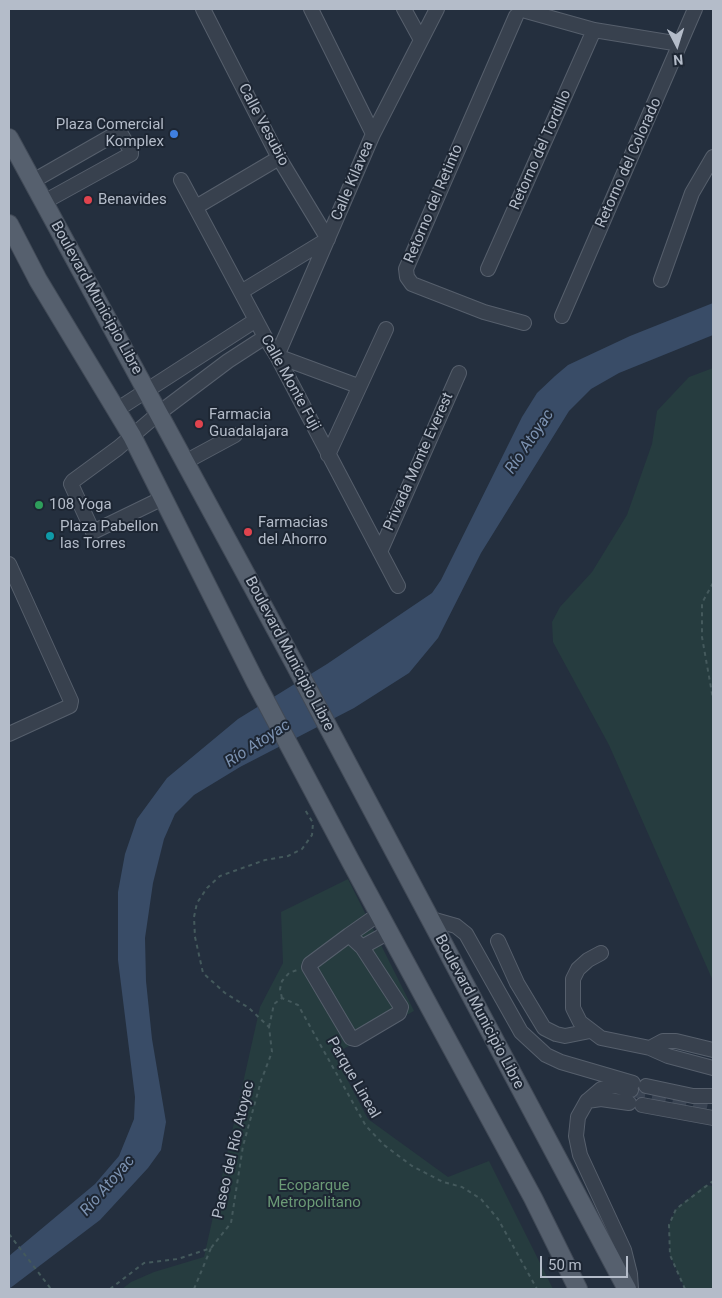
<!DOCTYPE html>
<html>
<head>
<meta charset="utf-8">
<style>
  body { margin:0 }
  #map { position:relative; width:722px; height:1298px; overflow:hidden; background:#242f3e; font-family:Roboto,sans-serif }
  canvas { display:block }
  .frame { position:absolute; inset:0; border:10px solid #b4bcc9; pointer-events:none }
  .north { position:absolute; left:652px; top:20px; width:50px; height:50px; -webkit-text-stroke:4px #1d2633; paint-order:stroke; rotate:175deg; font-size:14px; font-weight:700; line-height:20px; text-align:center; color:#b4bcc9 }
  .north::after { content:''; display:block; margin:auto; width:18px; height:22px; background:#b4bcc9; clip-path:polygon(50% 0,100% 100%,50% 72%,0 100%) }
  .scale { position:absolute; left:540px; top:1256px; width:88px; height:22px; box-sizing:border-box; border:2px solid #b4bcc9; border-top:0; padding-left:6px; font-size:15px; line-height:18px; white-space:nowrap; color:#b4bcc9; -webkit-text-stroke:4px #1d2633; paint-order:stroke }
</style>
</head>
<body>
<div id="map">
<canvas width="722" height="1298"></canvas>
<div class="frame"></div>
<div class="north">N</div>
<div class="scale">50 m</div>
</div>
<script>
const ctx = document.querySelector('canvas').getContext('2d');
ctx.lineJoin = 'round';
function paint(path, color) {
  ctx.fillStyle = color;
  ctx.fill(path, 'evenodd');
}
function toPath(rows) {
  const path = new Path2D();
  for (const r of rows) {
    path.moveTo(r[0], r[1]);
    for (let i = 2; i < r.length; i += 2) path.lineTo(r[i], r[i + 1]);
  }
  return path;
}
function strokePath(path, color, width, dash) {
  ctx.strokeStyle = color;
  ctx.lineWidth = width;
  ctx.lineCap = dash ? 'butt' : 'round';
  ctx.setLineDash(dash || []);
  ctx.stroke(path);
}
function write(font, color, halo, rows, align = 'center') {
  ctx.font = font + ' Roboto,sans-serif';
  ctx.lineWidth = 4;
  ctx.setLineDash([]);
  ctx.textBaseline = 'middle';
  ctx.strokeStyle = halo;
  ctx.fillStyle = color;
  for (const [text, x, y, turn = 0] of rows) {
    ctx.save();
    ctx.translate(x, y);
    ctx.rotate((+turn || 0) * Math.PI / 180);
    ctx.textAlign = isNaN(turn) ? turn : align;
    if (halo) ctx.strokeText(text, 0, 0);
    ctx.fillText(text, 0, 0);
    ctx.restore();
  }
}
const green = toPath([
  [713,368,713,981,609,745,553,642,552,622,560,607,592,572,627,515,652,444,657,411,689,377],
  [348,879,414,1011,334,1054,368,1119,448,1177,489,1161,553,1289,122,1289,131,1282,154,1272,204,1257,260,1007,283,963,281,912],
  [705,1185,713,1186,713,1289,685,1289,670,1255,669,1225,676,1209]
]);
const water = toPath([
  [713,303,713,335,619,373,591,389,569,411,481,553,438,638,409,673,354,708,240,767,194,795,175,814,164,839,153,883,145,938,146,981,152,1039,166,1122,161,1150,148,1168,100,1220,9,1289,9,1256,95,1184,119,1156,134,1119,135,1097,118,960,118,892,125,854,137,819,167,778,238,719,327,664,432,593,441,580,522,417,537,393,555,376,568,365,630,336]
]);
const minorTunnel = toPath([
  [632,1090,713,1107]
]);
const path = toPath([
  [713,583,702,603,702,637,713,699],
  [282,998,280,989,282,981,289,973,297,970],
  [269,1027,274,1004,282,998,298,1005,366,1126,384,1145,412,1166,443,1182,462,1187,481,1199,498,1219,537,1289],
  [9,1234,51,1289],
  [110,1289,144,1263,178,1259,211,1248,231,1223,243,1146,261,1081,272,1052,269,1027,249,1008,225,993,203,973,195,937,194,917,197,903,207,888,220,876,265,860,288,856,302,849,312,835,313,823,304,808],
  [194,1289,211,1248],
  [685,1289,670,1255,669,1225,676,1209,713,1181]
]);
const minor = toPath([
  [203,9,279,158,328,239],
  [311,9,373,134],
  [404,9,421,40],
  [526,11,594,30,680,44],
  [516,16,406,269,407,277,412,284,484,312,524,323],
  [181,180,265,337,277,356,398,586],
  [33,181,117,133,121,134,131,151,131,154,44,202],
  [196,207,279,158],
  [488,269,594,30],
  [661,280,692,193,713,157],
  [241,292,328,239],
  [562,316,695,9],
  [358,386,277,356,373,134,437,9],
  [118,409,256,320],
  [328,455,386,329],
  [185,462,235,435],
  [163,498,93,532,71,484,73,481,118,448,159,413,228,361,265,337],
  [380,552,459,373],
  [9,564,71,701,70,706,9,734],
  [428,918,456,926,466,934,521,1032,546,1055,561,1062,633,1083],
  [349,935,362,947,401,1007,399,1013,355,1039,351,1038,309,967,310,964,349,935,379,914],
  [498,941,517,983,544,1028,556,1034,565,1036,590,1031],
  [362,947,389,932],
  [601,953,588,960,578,969,573,979,573,1008,580,1022,601,1038,650,1048,668,1056,713,1068],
  [650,1048,663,1041,676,1041,713,1050],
  [646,1086,693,1096,713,1096],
  [587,1101,601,1089,615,1086,631,1090],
  [629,1103,601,1099,587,1101,578,1117,576,1136,580,1155,624,1250,630,1274,631,1289],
  [642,1105,713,1118]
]);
const major = toPath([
  [9,138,293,661,627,1289],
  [9,224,38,280,132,436,255,681,351,862,533,1198,578,1289]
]);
const markers = [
  [174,134,5,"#3f7fe0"],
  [88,200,5,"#e0444e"],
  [199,424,5,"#e0444e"],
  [39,505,5,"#2e9e5b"],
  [248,532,5,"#e0444e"],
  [50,536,5,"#0f9aa8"]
];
const poiNames = [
  ["Plaza Comercial",164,125,"right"],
  ["Komplex",164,142,"right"],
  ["Benavides",98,200],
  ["Farmacia",209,415],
  ["Guadalajara",209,432],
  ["108 Yoga",49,505],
  ["Farmacias",258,523],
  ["del Ahorro",258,540],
  ["Plaza Pabellon",60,527],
  ["las Torres",60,544]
];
const streetNames = [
  ["Calle Vesubio",263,125,62],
  ["Retorno del Tordillo",541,150,-66],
  ["Retorno del Colorado",629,163,-66],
  ["Calle Kilavea",353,181,-67],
  ["Retorno del Retinto",434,204,-67],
  ["Boulevard Municipio Libre",96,298,61],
  ["Calle Monte Fuji",290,383,61],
  ["Privada Monte Everest",419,462,-66],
  ["Boulevard Municipio Libre",289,654,62],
  ["Boulevard Municipio Libre",479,1012,62],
  ["Parque Lineal",353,1078,60],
  ["Paseo del Río Atoyac",234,1150,-77]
];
const parkNames = [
  ["Ecoparque",314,1186],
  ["Metropolitano",314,1203]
];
const waterNames = [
  ["Río Atoyac",530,442,-56],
  ["Río Atoyac",258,744,-33],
  ["Río Atoyac",108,1186,-49]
];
paint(green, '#263c3f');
paint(water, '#394c67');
strokePath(minorTunnel, '#3a4453', 14, [14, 7]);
strokePath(minor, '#565f6c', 16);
strokePath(major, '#414a57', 20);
strokePath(path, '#44595c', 2, [4, 4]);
strokePath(minor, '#38414e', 14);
strokePath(major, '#56606e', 18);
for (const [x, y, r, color] of markers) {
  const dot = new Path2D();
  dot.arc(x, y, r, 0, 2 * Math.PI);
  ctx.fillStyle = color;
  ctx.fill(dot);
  strokePath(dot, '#1d2633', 2);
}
write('15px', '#b4bcc9', '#1d2633', poiNames, 'left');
write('15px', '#b4bcc9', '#1d2633', streetNames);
write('15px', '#6b9a76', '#1d2633', parkNames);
write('italic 16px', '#7c92b1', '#1d2633', waterNames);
</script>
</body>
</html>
